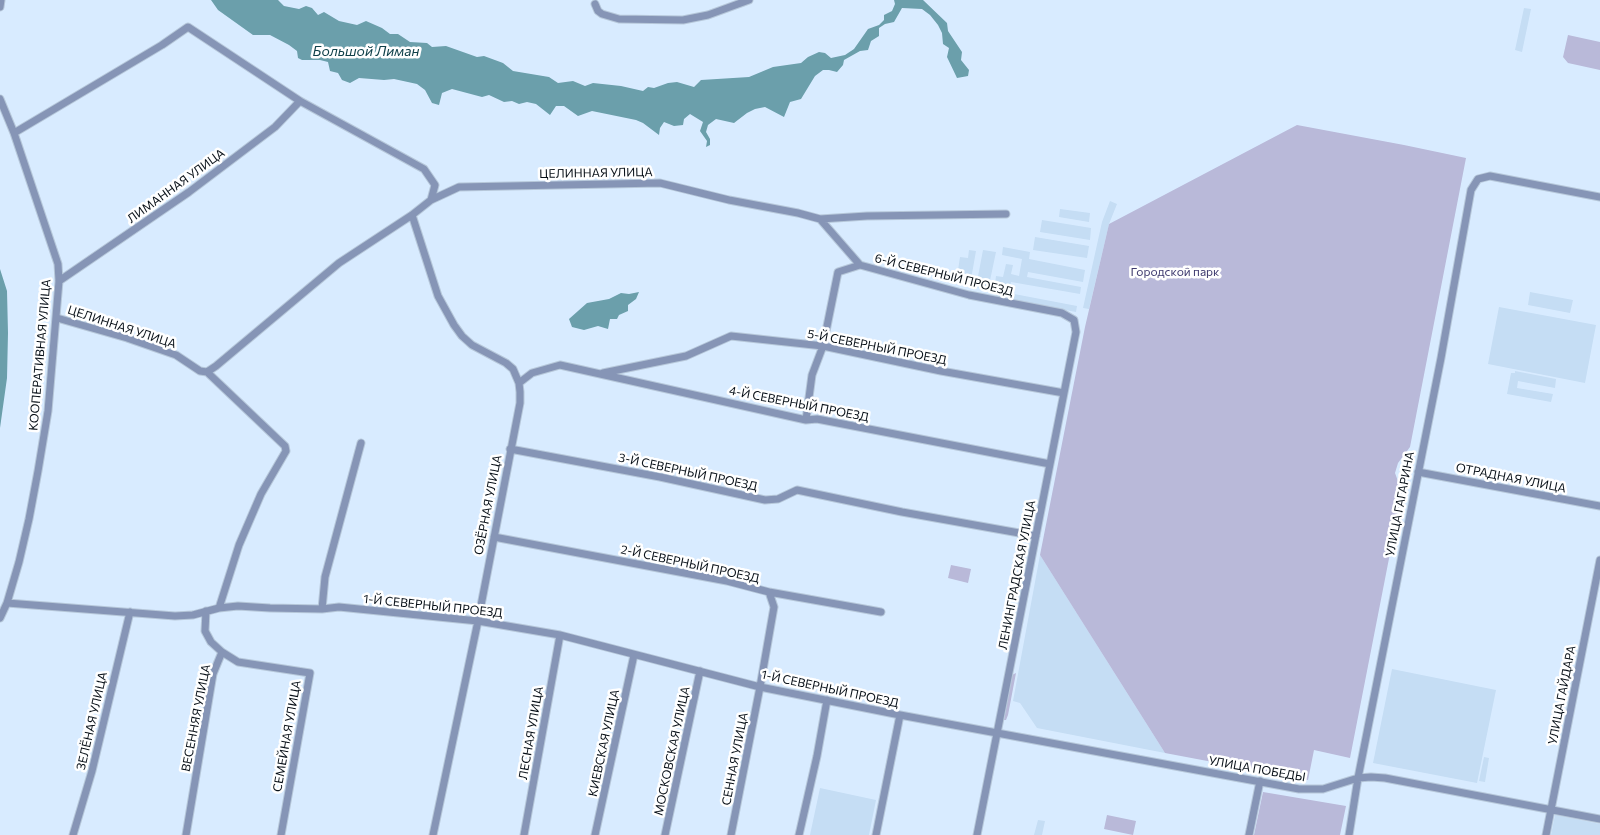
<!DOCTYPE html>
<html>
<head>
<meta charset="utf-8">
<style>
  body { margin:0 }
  canvas { display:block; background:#d8ebff }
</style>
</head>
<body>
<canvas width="1600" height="835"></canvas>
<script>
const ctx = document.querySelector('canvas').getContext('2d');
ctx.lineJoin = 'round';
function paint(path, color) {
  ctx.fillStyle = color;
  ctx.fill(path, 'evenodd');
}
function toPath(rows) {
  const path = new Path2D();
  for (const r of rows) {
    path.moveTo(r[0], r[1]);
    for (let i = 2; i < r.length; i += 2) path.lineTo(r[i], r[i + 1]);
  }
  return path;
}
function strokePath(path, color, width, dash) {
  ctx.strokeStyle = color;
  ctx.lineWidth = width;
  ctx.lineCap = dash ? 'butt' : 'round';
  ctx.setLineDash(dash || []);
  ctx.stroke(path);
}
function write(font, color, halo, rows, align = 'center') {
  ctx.font = font + ' Commissioner,sans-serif';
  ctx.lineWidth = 5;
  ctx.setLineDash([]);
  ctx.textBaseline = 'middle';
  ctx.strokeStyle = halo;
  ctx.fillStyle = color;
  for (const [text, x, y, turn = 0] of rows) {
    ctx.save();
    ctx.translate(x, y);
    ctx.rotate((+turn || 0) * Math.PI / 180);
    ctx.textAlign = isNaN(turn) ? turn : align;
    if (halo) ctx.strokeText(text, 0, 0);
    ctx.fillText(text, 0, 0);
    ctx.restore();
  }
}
const built = toPath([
  [1524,8,1531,9,1522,52,1515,50],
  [1110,201,1117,204,1109,224,1089,309,1083,308,1102,222],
  [1060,209,1090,213,1089,222,1059,217],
  [1042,220,1091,228,1090,240,1040,232],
  [1035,237,1089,246,1087,258,1033,250],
  [1003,247,1030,252,1029,259,1085,270,1083,282,1028,272,1027,277,1081,287,1080,294,1011,282,1009,293,1077,306,1076,312,996,297,997,292,994,292,996,276,1003,277,1006,264,1013,265,1011,274,1019,276,1022,259,1002,255],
  [969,250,976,251,970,285,964,284,964,279,957,277,960,257,968,258],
  [983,250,996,252,988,290,976,287],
  [1530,292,1573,300,1570,313,1528,305],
  [1499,307,1596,325,1585,383,1488,364],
  [1515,371,1556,379,1555,388,1518,381,1517,388,1553,394,1551,402,1507,394,1511,373,1515,373],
  [1040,555,1165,753,1037,728,1020,703,1013,701],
  [1392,669,1496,690,1477,783,1373,763],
  [1484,757,1489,758,1485,782,1479,781],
  [820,788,876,800,869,835,810,835],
  [1555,815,1600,824,1600,835,1551,835],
  [1038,820,1045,821,1042,835,1034,835]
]);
const green = toPath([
  [1568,35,1600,42,1600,70,1568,63,1563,57],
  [1297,125,1404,145,1466,158,1410,447,1398,463,1395,473,1402,492,1350,758,1314,750,1308,780,1165,753,1040,555,1085,327,1109,224],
  [951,565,971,569,968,583,948,578],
  [1016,673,1008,715,1006,720,1004,720,1012,675],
  [1263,792,1346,806,1340,835,1254,835],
  [1107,815,1136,821,1133,835,1104,829]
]);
const water = toPath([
  [211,0,278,0,284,6,299,9,306,6,312,8,318,15,324,12,339,21,357,25,366,21,382,28,390,34,398,34,410,42,427,43,432,47,446,46,477,57,484,56,503,63,513,71,549,77,558,83,573,81,585,86,593,83,621,86,643,91,648,87,654,88,668,83,677,82,694,87,701,80,749,77,773,67,801,63,808,57,819,52,825,53,831,58,845,55,854,49,868,29,879,25,884,20,884,15,892,11,895,4,894,0,923,0,947,23,948,31,962,52,961,60,969,70,968,76,957,78,947,57,949,48,943,44,942,33,938,25,930,15,922,9,902,8,894,22,885,24,879,28,879,36,871,41,868,50,860,51,844,60,843,65,837,72,829,70,823,70,815,76,801,99,790,102,784,117,765,107,755,109,747,113,734,123,716,119,708,125,706,132,710,139,710,145,706,147,707,141,700,131,703,122,690,114,684,119,683,125,674,126,664,122,660,128,659,135,643,123,636,120,592,111,578,116,564,106,556,106,550,115,536,104,527,102,519,104,512,101,504,102,489,95,482,97,452,89,442,93,439,105,432,103,425,90,417,84,394,79,384,80,359,78,350,83,342,80,338,73,330,71,328,62,320,60,302,60,298,58,297,51,289,45,270,35,253,35,218,10],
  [0,269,7,291,8,333,7,378,0,428],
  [639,292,636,299,628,305,628,311,619,315,617,319,610,319,608,329,598,326,584,330,572,327,569,319,587,303,609,299,621,293,629,294]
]);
const street = toPath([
  [595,4,598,11,602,14,619,19,683,20,708,15,749,0],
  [0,7,1,0],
  [0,99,14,133,58,264,59,281,48,411,38,471,29,519,19,562,7,603,0,618],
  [14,133,162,45,188,27,300,101,424,169,435,185,431,200],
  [412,215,438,296,454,325,462,336,472,345,506,363,513,369,519,383,520,392,520,403,478,621,433,835],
  [820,219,867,216,1006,214],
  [59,281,189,192,275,127,300,101],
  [57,318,127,338,176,355,200,371,207,372,216,366,339,263,412,215,431,200,459,187,660,183,729,200,798,213,820,219,860,265],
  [207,372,285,446,286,451,261,494,239,545,219,608],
  [603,373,686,356,731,336,823,346,941,371,1064,393],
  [519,383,532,373,560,365,806,420,817,419,1050,464],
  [806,420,812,375,823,346,838,272,860,265,969,295,1062,313,1074,320,1076,332,977,835],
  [510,449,660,477,765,500,778,499,797,490,902,512,1036,536],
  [1418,472,1600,506],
  [494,537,727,581,769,592,881,612],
  [7,603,175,616,193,615,219,608,238,606,270,608,322,609,339,607,478,621,560,635,760,687,900,715,1299,789,1323,789,1358,778,1371,777,1385,778,1600,819],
  [322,609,325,577,361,443],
  [222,652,238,662,310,673,281,835],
  [73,835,92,771,130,612],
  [186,835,213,674,222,652,211,642,205,631,206,611],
  [524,835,560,635],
  [595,835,634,655],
  [665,835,700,671],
  [731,835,760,687,774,607,769,592],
  [799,835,817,756,827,700],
  [876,835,900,715],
  [1249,835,1260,781],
  [1349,835,1358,778,1441,358,1471,190,1478,179,1490,176,1600,197],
  [1546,835,1600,560]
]);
const streetNames = [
  ["ЦЕЛИННАЯ УЛИЦА",596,173,-1],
  ["ЛИМАННАЯ УЛИЦА",176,186,-36],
  ["6-Й СЕВЕРНЫЙ ПРОЕЗД",944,275,14],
  ["ЦЕЛИННАЯ УЛИЦА",122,327,18],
  ["5-Й СЕВЕРНЫЙ ПРОЕЗД",877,347,11],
  ["КООПЕРАТИВНАЯ УЛИЦА",40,355,-85],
  ["4-Й СЕВЕРНЫЙ ПРОЕЗД",799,404,11],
  ["3-Й СЕВЕРНЫЙ ПРОЕЗД",688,472,12],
  ["ОТРАДНАЯ УЛИЦА",1511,478,11],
  ["УЛИЦА ГАГАРИНА",1400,504,-79],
  ["ОЗЁРНАЯ УЛИЦА",488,505,-79],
  ["2-Й СЕВЕРНЫЙ ПРОЕЗД",690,564,12],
  ["ЛЕНИНГРАДСКАЯ УЛИЦА",1017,575,-79],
  ["1-Й СЕВЕРНЫЙ ПРОЕЗД",433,606,6],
  ["1-Й СЕВЕРНЫЙ ПРОЕЗД",830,689,12],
  ["УЛИЦА ГАЙДАРА",1562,695,-79],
  ["ВЕСЕННЯЯ УЛИЦА",196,718,-79],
  ["ЗЕЛЁНАЯ УЛИЦА",92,721,-77],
  ["ЛЕСНАЯ УЛИЦА",531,733,-80],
  ["СЕМЕЙНАЯ УЛИЦА",287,736,-80],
  ["КИЕВСКАЯ УЛИЦА",604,743,-78],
  ["МОСКОВСКАЯ УЛИЦА",672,751,-78],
  ["СЕННАЯ УЛИЦА",735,759,-79],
  ["УЛИЦА ПОБЕДЫ",1257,769,10]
];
const parkNames = [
  ["Городской парк",1175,272]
];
const waterNames = [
  ["Большой Лиман",366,51]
];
paint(built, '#c5ddf4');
paint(green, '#b9b9d9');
paint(water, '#6b9fab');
strokePath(street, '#b7c8da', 9);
strokePath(street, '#8695b6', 7);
write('12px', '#081018', '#fff', streetNames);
write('12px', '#3e3a6e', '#fff', parkNames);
write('italic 14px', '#0f4049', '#fff', waterNames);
</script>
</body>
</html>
